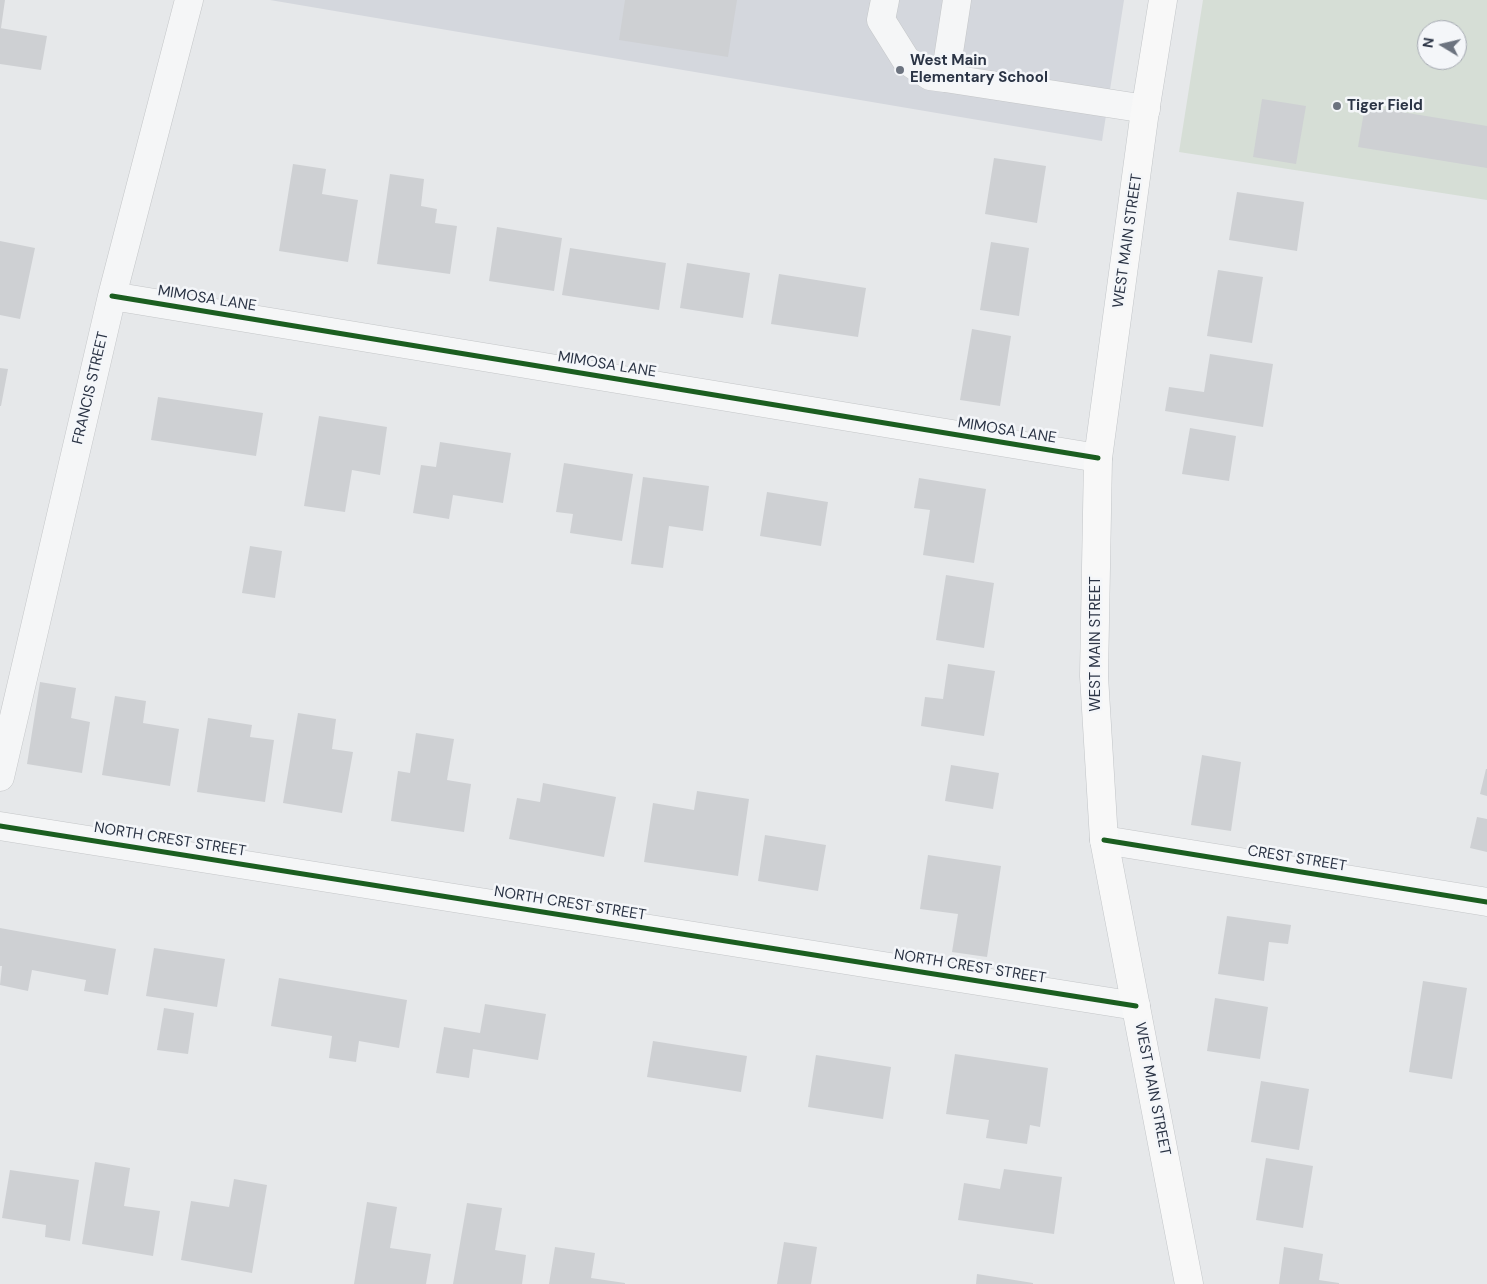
<!DOCTYPE html>
<html>
<head>
<meta charset="utf-8">
<style>
  body { margin:0 }
  #map { position:relative; width:1487px; height:1284px; overflow:hidden; background:#e6e8ea; font-family:"DM Sans",sans-serif }
  canvas { display:block }
  .north { position:absolute; left:1417px; top:20px; width:50px; height:50px; box-sizing:border-box; background:#f4f6f9; border:1px solid #a4a8b1; border-radius:50%; rotate:279deg; font-size:14px; font-weight:700; line-height:20px; text-align:center; color:#2b3445 }
  .north::after { content:''; display:block; margin:auto; width:18px; height:22px; background:#6c737f; clip-path:polygon(50% 0,100% 100%,50% 72%,0 100%) }
</style>
</head>
<body>
<div id="map">
<canvas width="1487" height="1284"></canvas>
<div class="north">N</div>
</div>
<script>
const ctx = document.querySelector('canvas').getContext('2d');
ctx.lineJoin = 'round';
function paint(path, color) {
  ctx.fillStyle = color;
  ctx.fill(path, 'evenodd');
}
function toPath(rows) {
  const path = new Path2D();
  for (const r of rows) {
    path.moveTo(r[0], r[1]);
    for (let i = 2; i < r.length; i += 2) path.lineTo(r[i], r[i + 1]);
  }
  return path;
}
function strokePath(path, color, width, dash) {
  ctx.strokeStyle = color;
  ctx.lineWidth = width;
  ctx.lineCap = dash ? 'butt' : 'round';
  ctx.setLineDash(dash || []);
  ctx.stroke(path);
}
function write(font, color, halo, rows, align = 'center') {
  ctx.font = font + ' "DM Sans",sans-serif';
  ctx.lineWidth = 5;
  ctx.setLineDash([]);
  ctx.textBaseline = 'middle';
  ctx.strokeStyle = halo;
  ctx.fillStyle = color;
  for (const [text, x, y, turn = 0] of rows) {
    ctx.save();
    ctx.translate(x, y);
    ctx.rotate((+turn || 0) * Math.PI / 180);
    ctx.textAlign = isNaN(turn) ? turn : align;
    if (halo) ctx.strokeText(text, 0, 0);
    ctx.fillText(text, 0, 0);
    ctx.restore();
  }
}
const built = toPath([
  [270,0,1124,0,1102,141]
]);
const green = toPath([
  [1203,0,1487,0,1487,200,1179,152],
  [1427,30,1457,30,1457,60,1427,60]
]);
const building = toPath([
  [0,0,5,0,1,28,0,28],
  [625,0,737,0,728,57,619,40],
  [0,28,47,36,41,70,0,64],
  [1262,99,1306,106,1296,164,1253,157],
  [1365,106,1487,126,1487,168,1358,147],
  [994,158,1046,166,1037,223,985,214],
  [293,164,326,169,322,194,358,200,348,262,279,251],
  [390,174,424,179,421,206,437,209,435,223,457,226,450,274,377,264],
  [1237,192,1304,202,1297,251,1229,240],
  [497,227,562,238,554,291,489,281],
  [0,241,35,248,20,319,0,315],
  [991,242,1029,248,1019,316,980,310],
  [570,248,666,263,659,310,562,295],
  [687,263,750,273,743,318,680,308],
  [1218,270,1263,277,1252,343,1207,336],
  [779,274,866,288,858,337,771,324],
  [972,329,1011,336,1000,406,960,400],
  [1210,354,1273,364,1263,427,1165,411,1169,387,1204,392],
  [0,368,8,369,1,406,0,406],
  [158,397,263,413,256,456,151,440],
  [319,416,387,427,380,475,352,470,345,512,304,506],
  [1190,428,1236,436,1229,481,1182,474],
  [440,442,511,453,503,503,453,495,449,519,413,513,421,465,436,467],
  [564,463,633,474,622,541,570,533,573,514,556,512],
  [643,477,709,486,703,531,669,526,663,568,631,564],
  [919,478,986,489,974,563,923,555,930,510,914,508],
  [767,492,828,502,821,546,760,536],
  [250,546,282,551,275,598,242,593],
  [946,575,994,583,984,648,936,640],
  [948,664,995,671,984,736,921,726,925,697,943,699],
  [40,682,76,688,71,718,90,722,82,773,27,764],
  [115,696,146,701,143,723,179,729,170,786,102,775],
  [298,713,336,719,332,749,353,752,342,813,283,803],
  [208,718,252,725,250,737,274,740,265,802,197,792],
  [416,733,454,739,447,780,471,784,464,832,391,821,398,771,410,773],
  [1202,755,1241,762,1231,831,1191,825],
  [951,765,999,773,993,809,945,801],
  [1486,769,1487,769,1487,796,1480,794],
  [543,783,616,797,604,857,509,839,517,798,540,802],
  [697,791,749,799,738,876,644,862,653,803,694,810],
  [1477,817,1487,819,1487,852,1470,848],
  [765,835,826,845,818,891,758,881],
  [928,855,1001,866,987,957,952,952,958,914,920,909],
  [1227,916,1291,925,1288,944,1269,942,1264,981,1218,974],
  [0,928,116,949,108,995,84,991,86,980,32,970,28,991,0,985,2,966,0,966],
  [154,948,225,959,217,1007,146,996],
  [279,978,407,1000,399,1048,359,1041,356,1062,329,1058,332,1036,271,1026],
  [1423,981,1467,988,1452,1079,1409,1072],
  [1215,998,1268,1007,1260,1059,1207,1051],
  [485,1004,546,1014,538,1060,473,1049,469,1078,436,1073,444,1027,480,1033],
  [164,1008,194,1013,188,1054,157,1050],
  [653,1041,747,1056,741,1092,647,1077],
  [955,1054,1048,1068,1040,1127,1030,1125,1027,1144,986,1138,989,1120,946,1114],
  [816,1055,891,1067,883,1119,808,1107],
  [1261,1081,1309,1089,1299,1150,1251,1142],
  [1266,1158,1313,1166,1303,1228,1256,1220],
  [95,1162,130,1168,124,1206,160,1211,153,1256,82,1244],
  [1004,1169,1062,1177,1054,1234,958,1220,964,1183,1000,1189],
  [10,1170,79,1180,70,1241,45,1237,46,1225,2,1218],
  [234,1179,267,1185,252,1273,181,1260,191,1201,229,1207],
  [367,1202,397,1207,390,1248,431,1254,426,1284,354,1284],
  [467,1203,502,1208,495,1250,526,1255,522,1284,453,1284],
  [784,1242,817,1247,811,1284,777,1284],
  [555,1247,595,1253,591,1278,625,1283,625,1284,549,1284],
  [1284,1247,1323,1254,1319,1280,1339,1283,1339,1284,1279,1284],
  [977,1274,1033,1283,1033,1284,976,1284]
]);
const minor = toPath([
  [885,0,881,20,906,60,930,76,945,78,957,0],
  [945,78,1146,109],
  [112,296,1098,458],
  [0,777,112,296,189,0],
  [0,826,1136,1006],
  [1104,840,1487,902]
]);
const major = toPath([
  [1163,0,1144,118,1098,458,1094,676,1104,840,1189,1284]
]);
const cycleway = toPath([
  [112,296,1098,458],
  [0,826,1136,1006],
  [1104,840,1487,902]
]);
const markers = [
  [900,70,5,"#6c737f"],
  [1337,106,5,"#6c737f"]
];
const poiNames = [
  ["West Main",910,61],
  ["Elementary School",910,78],
  ["Tiger Field",1347,106]
];
const streetNames = [
  ["WEST MAIN STREET",1128,241,-82],
  ["MIMOSA LANE",207,299,9],
  ["MIMOSA LANE",607,365,9],
  ["FRANCIS STREET",91,388,-77],
  ["MIMOSA LANE",1007,431,9],
  ["WEST MAIN STREET",1096,644,-90],
  ["NORTH CREST STREET",170,840,9],
  ["CREST STREET",1297,859,9],
  ["NORTH CREST STREET",570,904,9],
  ["NORTH CREST STREET",970,967,9],
  ["WEST MAIN STREET",1152,1089,79]
];
paint(built, '#d4d7dd');
paint(green, '#d6ded6');
paint(building, '#ced0d3');
strokePath(minor, '#c4c6c8', 29);
strokePath(major, '#c2c5c8', 29);
strokePath(minor, '#f5f6f7', 28);
strokePath(major, '#f8f8f8', 28);
strokePath(cycleway, '#1b5e20', 5);
for (const [x, y, r, color] of markers) {
  const dot = new Path2D();
  dot.arc(x, y, r, 0, 2 * Math.PI);
  ctx.fillStyle = color;
  ctx.fill(dot);
  strokePath(dot, '#f4f6f9', 2);
}
write('bold 15px', '#2b3445', '#f4f6f9', poiNames, 'left');
write('15px', '#2b3445', '#f4f6f9', streetNames);
</script>
</body>
</html>
